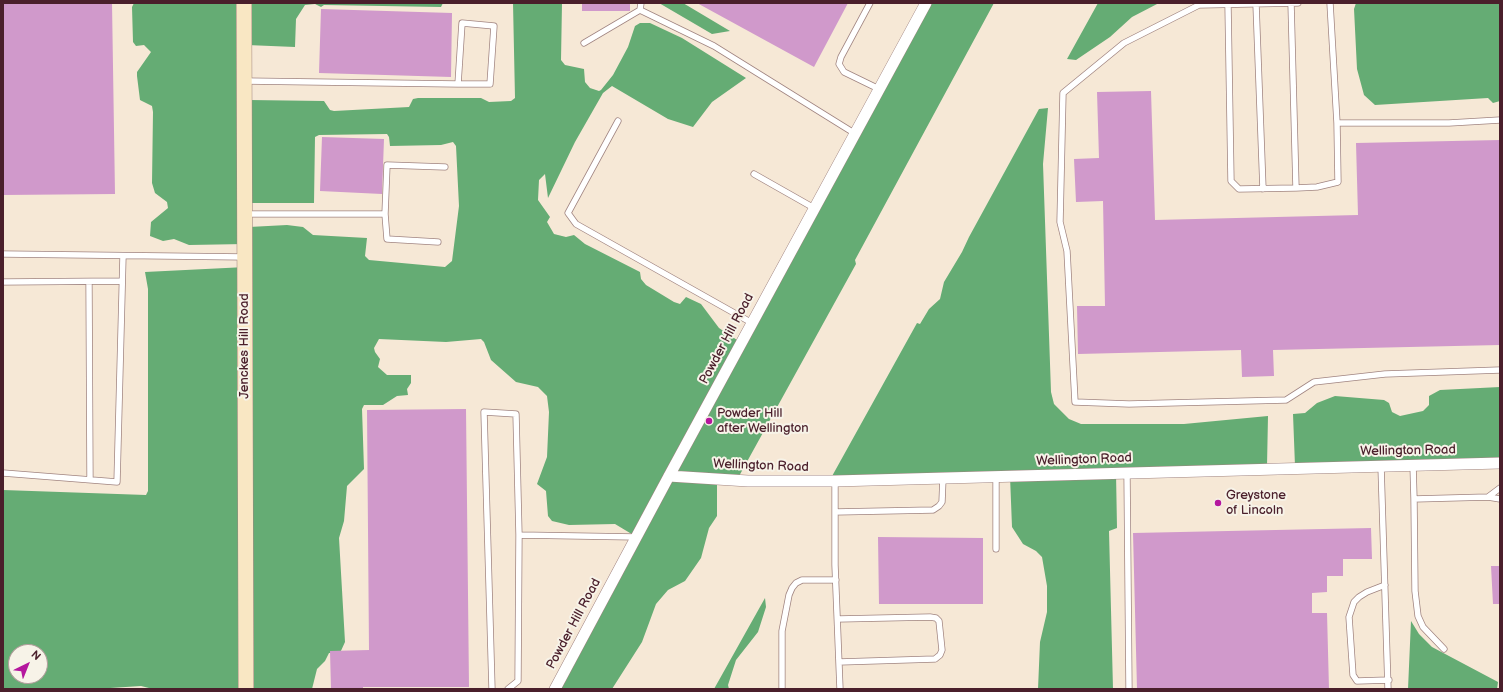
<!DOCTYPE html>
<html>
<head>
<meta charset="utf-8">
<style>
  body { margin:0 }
  #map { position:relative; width:1503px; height:692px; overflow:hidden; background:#f6e8d6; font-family:"Balsamiq Sans",sans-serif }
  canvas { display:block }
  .frame { position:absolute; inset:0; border:4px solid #4a1f2b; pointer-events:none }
  .north { position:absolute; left:8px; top:644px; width:40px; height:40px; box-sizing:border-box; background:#f7f3e8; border:1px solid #b29e9c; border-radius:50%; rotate:43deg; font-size:11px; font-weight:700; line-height:16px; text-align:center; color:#4a1f2b }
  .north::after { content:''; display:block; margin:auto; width:14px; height:18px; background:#b5179e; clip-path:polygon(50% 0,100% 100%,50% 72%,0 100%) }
</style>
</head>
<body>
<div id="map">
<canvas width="1503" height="692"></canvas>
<div class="frame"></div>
<div class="north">N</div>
</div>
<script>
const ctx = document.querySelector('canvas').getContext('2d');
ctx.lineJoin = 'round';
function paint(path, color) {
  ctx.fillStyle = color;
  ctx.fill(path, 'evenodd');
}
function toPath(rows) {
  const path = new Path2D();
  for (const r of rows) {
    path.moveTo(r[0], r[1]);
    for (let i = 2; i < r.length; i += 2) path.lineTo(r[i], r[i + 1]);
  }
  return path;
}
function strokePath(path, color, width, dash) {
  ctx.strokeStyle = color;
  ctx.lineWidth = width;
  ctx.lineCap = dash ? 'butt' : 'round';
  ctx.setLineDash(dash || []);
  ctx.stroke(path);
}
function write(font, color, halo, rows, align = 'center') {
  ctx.font = font + ' "Balsamiq Sans",sans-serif';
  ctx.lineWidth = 4;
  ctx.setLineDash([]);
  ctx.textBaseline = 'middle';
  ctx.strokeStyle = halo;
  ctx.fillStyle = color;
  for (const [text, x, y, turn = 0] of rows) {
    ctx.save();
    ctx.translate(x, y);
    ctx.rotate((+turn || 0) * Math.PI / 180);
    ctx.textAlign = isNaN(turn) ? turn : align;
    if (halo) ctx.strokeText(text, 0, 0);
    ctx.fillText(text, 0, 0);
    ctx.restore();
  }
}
const forest = toPath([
  [134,3,443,3,441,7,324,5,321,7,315,4,305,5,296,19,295,47,247,45,249,100,324,101,330,110,334,111,409,107,413,99,418,98,481,98,489,102,511,101,515,98,513,3,562,3,561,60,565,65,584,69,585,82,590,88,599,91,601,90,613,75,628,47,635,26,640,23,650,23,682,38,746,78,712,102,693,127,668,119,612,86,603,93,575,142,548,198,545,174,539,180,538,200,550,217,547,222,554,234,566,237,574,235,585,244,640,272,641,279,646,285,674,302,680,304,686,297,701,304,719,328,740,342,926,3,994,3,855,260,856,264,738,478,733,484,717,485,717,516,709,528,701,558,685,581,668,590,656,604,642,642,612,689,555,689,635,536,615,524,569,525,552,521,548,516,546,491,537,484,547,457,549,412,547,396,538,387,516,382,491,360,484,342,481,339,446,342,379,339,374,348,375,352,380,359,378,367,387,375,411,375,411,383,407,389,408,395,397,396,383,405,364,405,362,409,364,469,347,486,344,521,339,538,345,642,340,653,329,653,325,661,317,669,312,689,153,689,141,686,95,689,3,689,3,490,146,495,148,491,148,289,145,272,246,267,245,244,189,245,174,239,163,241,150,236,151,222,168,208,167,202,155,193,152,183,153,112,152,106,140,100,137,76,137,72,151,52,144,45,136,46,133,42,132,7],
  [387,134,389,137,390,146,441,145,453,142,456,146,459,206,452,261,445,267,369,260,365,256,367,238,313,235,303,227,287,225,249,227,247,203,314,203,315,137,319,135],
  [16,652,40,652,40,676,16,676],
  [659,3,683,3,730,31,712,34],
  [1098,3,1159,3,1132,17,1110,37,1076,60,1067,59],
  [1356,3,1500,3,1500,101,1493,103,1488,98,1375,105,1364,95,1357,69,1354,9],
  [1048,108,1043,164,1051,392,1054,404,1069,419,1081,424,1184,424,1268,416,1267,466,1116,473,1117,528,1109,531,1113,689,1038,689,1040,642,1047,612,1047,586,1042,557,1036,551,1023,544,1012,527,1010,476,831,478,917,323,920,324,929,309,940,299,944,282,962,252,969,237,1039,109],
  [1500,387,1500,462,1295,466,1293,414,1305,413,1317,403,1335,396,1384,400,1389,403,1392,412,1400,416,1423,411,1429,405,1429,396,1440,390],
  [765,598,766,607,758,632,736,660,728,685,729,689,714,689],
  [1411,621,1419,634,1432,647,1498,682,1497,689,1408,689]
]);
const building = toPath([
  [3,3,112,3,115,194,3,195],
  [582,3,630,3,630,11,582,11],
  [697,3,848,3,814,67],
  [321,9,452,13,451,77,319,73],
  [1151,91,1155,220,1358,215,1356,143,1500,140,1500,345,1273,350,1274,376,1242,377,1241,350,1078,354,1077,306,1105,306,1103,201,1076,202,1074,159,1099,158,1097,92],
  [322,137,384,139,382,194,320,191],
  [466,409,469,687,363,687,363,689,331,689,330,651,369,650,367,410],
  [1371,528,1372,559,1343,559,1343,576,1327,576,1327,592,1312,593,1312,613,1327,613,1329,689,1137,689,1133,533],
  [878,537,983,538,983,604,879,604],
  [1491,566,1500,566,1500,604,1493,604]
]);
const lane = toPath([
  [641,3,640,10,714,46,854,133],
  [870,3,841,57,839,64,844,72,879,89],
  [1291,3,1296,188],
  [1298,3,1199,5,1124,43,1063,93,1060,222,1067,251,1075,402,1129,404,1286,400,1314,382,1385,374,1500,370],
  [1256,4,1263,189],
  [1228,5,1231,181,1239,189,1296,188,1317,187,1338,182,1337,123,1330,3],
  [584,43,640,10],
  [245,81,458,84,490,84,494,26,462,23,458,84],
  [618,121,568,213,576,224,752,323],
  [1337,123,1449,123,1500,120],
  [754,174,814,208],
  [245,214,385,214,387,165,445,167],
  [385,214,387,239,438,242],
  [3,254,245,257],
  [3,282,122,281],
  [89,282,90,480],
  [1413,465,1414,499,1488,497,1500,499],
  [1381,466,1388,689],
  [3,473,117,482,123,256],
  [1127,473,1129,689],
  [996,477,996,549],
  [835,481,835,565,840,689],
  [1488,497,1500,488],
  [1414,499,1415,591,1418,616,1423,627,1444,649],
  [835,512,933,510,939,506,942,502,943,478],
  [1385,585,1367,592,1359,597,1354,602,1349,617,1353,675,1357,681,1389,680],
  [838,619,930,617,936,618,939,621,942,650,940,655,935,659,839,662],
  [492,689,484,412,516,414,519,535,636,537],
  [508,689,518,681,519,535],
  [782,689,782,631,789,595,792,588,796,583,802,580,836,580]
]);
const street = toPath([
  [669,476,748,481,835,481,1500,463],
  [555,689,669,476,926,3]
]);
const secondary = toPath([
  [244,3,246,689]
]);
const markers = [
  [709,421,4,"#b5179e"],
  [1218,503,4,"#b5179e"]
];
const streetNames = [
  ["Powder Hill Road",727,339,-62],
  ["Jenckes Hill Road",245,346,-90],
  ["Wellington Road",1408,451,-1],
  ["Wellington Road",1084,460,-2],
  ["Wellington Road",761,466,2],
  ["Powder Hill Road",574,624,-62]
];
const poiNames = [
  ["Powder Hill",717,414],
  ["after Wellington",717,429],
  ["Greystone",1226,496],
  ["of Lincoln",1226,511]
];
paint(forest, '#65ac74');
paint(building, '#d099cb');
strokePath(lane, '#a08480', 7);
strokePath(street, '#a08480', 12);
strokePath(secondary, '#a08480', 16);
strokePath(lane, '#fff', 5.5);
strokePath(street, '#fff', 11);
strokePath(secondary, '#f9e7c3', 15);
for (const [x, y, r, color] of markers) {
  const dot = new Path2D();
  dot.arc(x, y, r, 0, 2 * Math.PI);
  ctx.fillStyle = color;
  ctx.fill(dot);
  strokePath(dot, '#f7f3e8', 1.5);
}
write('13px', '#4a1f2b', '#f7f3e8', streetNames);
write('13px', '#4a1f2b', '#f7f3e8', poiNames, 'left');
</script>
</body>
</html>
